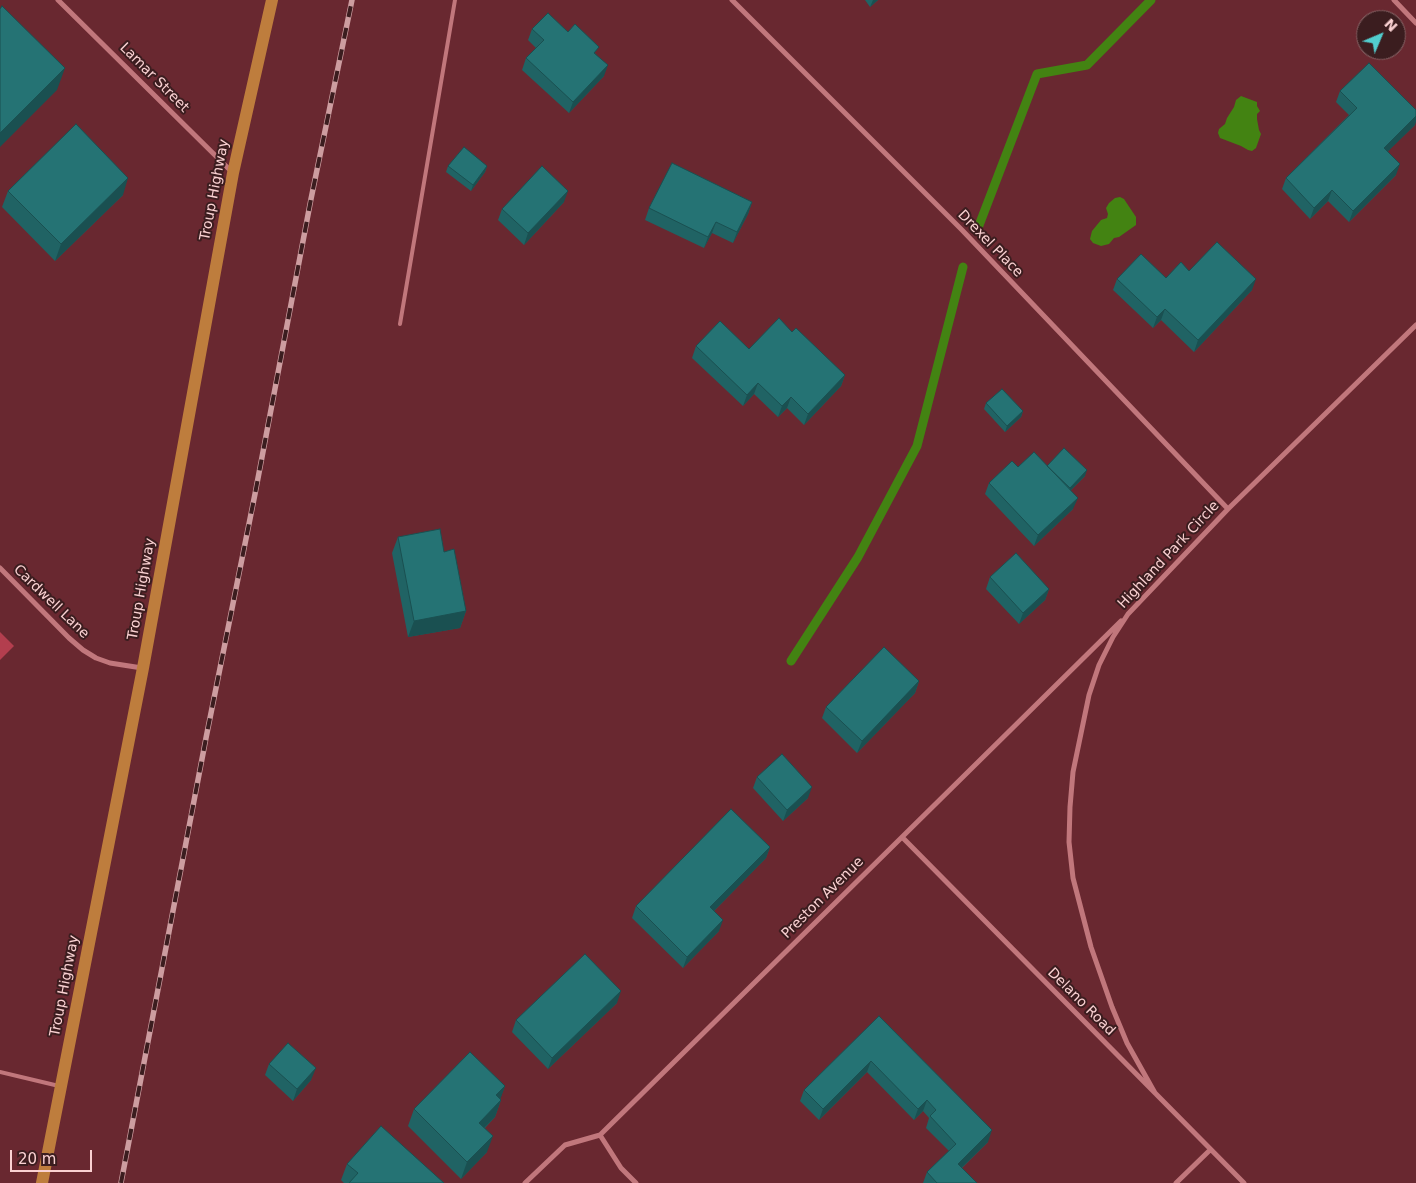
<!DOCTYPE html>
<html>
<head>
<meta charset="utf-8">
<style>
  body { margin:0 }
  #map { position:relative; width:1416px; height:1183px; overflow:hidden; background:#692830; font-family:"DejaVu Sans",sans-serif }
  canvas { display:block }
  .north { position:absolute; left:1356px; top:10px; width:50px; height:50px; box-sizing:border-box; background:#3b1d1f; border:1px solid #876567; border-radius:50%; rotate:45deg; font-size:14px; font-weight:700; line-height:20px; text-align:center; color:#fad1d2 }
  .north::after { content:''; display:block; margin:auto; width:18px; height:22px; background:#52cdce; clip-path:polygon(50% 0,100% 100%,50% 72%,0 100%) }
  .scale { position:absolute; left:10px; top:1150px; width:82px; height:22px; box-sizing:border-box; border:2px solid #fad1d2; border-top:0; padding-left:6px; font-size:15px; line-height:18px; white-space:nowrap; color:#fad1d2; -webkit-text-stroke:4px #3b1d1f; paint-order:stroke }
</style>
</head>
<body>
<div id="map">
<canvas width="1416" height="1183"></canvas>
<div class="north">N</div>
<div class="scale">20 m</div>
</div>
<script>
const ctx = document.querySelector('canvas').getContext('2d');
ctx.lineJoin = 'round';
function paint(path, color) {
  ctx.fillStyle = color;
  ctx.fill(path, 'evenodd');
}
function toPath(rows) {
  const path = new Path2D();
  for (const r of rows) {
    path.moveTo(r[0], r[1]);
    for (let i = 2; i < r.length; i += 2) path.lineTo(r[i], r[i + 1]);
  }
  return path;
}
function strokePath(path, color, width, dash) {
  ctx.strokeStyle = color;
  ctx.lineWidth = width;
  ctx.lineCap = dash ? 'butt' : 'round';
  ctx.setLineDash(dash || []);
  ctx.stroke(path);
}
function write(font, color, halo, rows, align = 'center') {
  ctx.font = font + ' "DejaVu Sans",sans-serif';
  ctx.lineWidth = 4;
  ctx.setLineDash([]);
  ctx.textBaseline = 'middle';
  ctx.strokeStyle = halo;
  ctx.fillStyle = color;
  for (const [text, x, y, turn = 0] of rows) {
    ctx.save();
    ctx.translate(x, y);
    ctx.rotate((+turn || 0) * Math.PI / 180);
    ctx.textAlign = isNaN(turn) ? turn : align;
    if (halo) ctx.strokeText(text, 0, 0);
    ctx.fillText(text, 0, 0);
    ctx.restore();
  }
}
const green = toPath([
  [0,632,14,646,0,660]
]);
const water = toPath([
  [1241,96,1257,102,1257,106,1260,111,1257,114,1257,119,1259,130,1261,134,1256,148,1252,151,1248,150,1241,146,1220,138,1218,133,1219,129,1225,124,1227,118,1234,107,1236,100],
  [1120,197,1124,199,1136,217,1136,225,1119,237,1114,238,1109,244,1101,246,1093,243,1090,239,1092,231,1101,220,1107,218,1108,214,1106,208,1109,203,1115,198]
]);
const stream = toPath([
  [978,228,1037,74,1087,65,1151,0],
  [791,661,858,557,917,446,963,267]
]);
const service = toPath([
  [400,324,455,0],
  [0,1072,59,1086]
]);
const minor = toPath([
  [58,0,232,172],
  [732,0,962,230,1228,509],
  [1394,0,1416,23],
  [0,568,69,638,83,650,96,658,110,663,142,668],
  [902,837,1244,1183],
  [1155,1093,1127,1043,1112,1007,1091,947,1073,878,1069,842,1070,807,1073,772,1089,695,1099,665,1113,637,1128,614,1228,509,1416,325],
  [600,1135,621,1168,636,1183],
  [525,1183,565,1145,600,1135,1121,621],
  [1176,1183,1210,1150]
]);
const primary = toPath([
  [42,1183,143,668,233,173,272,0]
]);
const rail = toPath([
  [121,1183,206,738,255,494,311,199,352,0]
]);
const wall = toPath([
  [865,0,878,0,870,7],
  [532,29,568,32,596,54,604,76,569,113,522,70,526,58,536,48,528,40],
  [1340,91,1415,125,1388,151,1396,175,1349,222,1328,201,1310,219,1282,189,1286,178,1349,115,1336,102],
  [448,166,487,166,485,172,471,191,446,172],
  [8,191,123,195,55,261,2,207],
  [564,202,524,245,498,220,502,209],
  [752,202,748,214,733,243,712,233,704,248,645,220,649,208],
  [1189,271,1252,290,1194,352,1161,320,1153,328,1113,290,1117,279,1166,278],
  [792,332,845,375,841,386,804,425,787,408,778,417,754,394,743,406,692,358,696,346,749,349],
  [986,403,1023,411,1021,417,1005,432,984,409],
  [1047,466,1085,476,1070,491,1073,509,1034,546,985,494,989,483,1018,467],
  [398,537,444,552,466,611,460,628,408,637,392,553],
  [990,577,1049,589,1045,600,1019,624,986,589],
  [919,681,915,693,857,753,822,718,826,707],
  [757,777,808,798,783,821,753,788],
  [770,847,766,858,714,911,719,931,683,968,632,918,636,906],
  [617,1003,548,1069,512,1032,516,1020],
  [879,1016,988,1142,962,1168,977,1183,923,1183,927,1172,949,1151,926,1128,929,1118,923,1111,914,1120,867,1072,819,1120,800,1101,804,1090],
  [269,1064,311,1080,293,1101,265,1075],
  [505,1086,500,1099,501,1100,495,1117,485,1128,487,1152,461,1179,408,1126,414,1109],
  [347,1164,444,1183,344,1183,341,1180]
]);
const shadedWall = toPath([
  [873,0,878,0,870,7],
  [608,65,604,76,569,113,573,102],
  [65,68,57,90,0,147,0,133],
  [1416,116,1416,122,1415,125,1380,159,1384,148],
  [1400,164,1396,175,1349,222,1353,211],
  [487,166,485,172,471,191,473,185],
  [128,178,123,195,55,261,61,244],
  [1332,190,1328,201,1310,219,1314,208],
  [568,191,564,202,524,245,528,233],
  [752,202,748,214,733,243,737,232],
  [716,222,712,233,704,248,708,237],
  [1256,279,1252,290,1194,352,1198,340],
  [1165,309,1161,320,1153,328,1157,317],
  [845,375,841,386,804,425,808,414],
  [758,383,754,394,743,406,747,395],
  [791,397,787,408,778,417,782,406],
  [1023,411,1021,417,1005,432,1007,426],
  [1087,470,1085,476,1068,493,1070,488],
  [1078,498,1073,509,1034,546,1038,535],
  [1049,589,1045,600,1019,624,1023,613],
  [466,611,460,628,408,637,414,621],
  [919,681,915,693,857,753,862,741],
  [812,787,808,798,783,821,787,810],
  [770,847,766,858,706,919,710,907],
  [723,920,719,931,683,968,687,957],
  [621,991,617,1003,548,1069,552,1058],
  [871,1061,867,1072,819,1120,823,1109],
  [316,1068,311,1080,293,1101,297,1089],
  [505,1086,499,1103,501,1100,495,1117,473,1139,479,1123,496,1095],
  [927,1100,923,1111,914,1120,918,1109],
  [992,1130,988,1142,954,1175,958,1164],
  [493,1136,487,1152,461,1179,467,1162]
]);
const building = toPath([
  [2,6,65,68,0,133,0,9,2,6],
  [548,13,568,32,575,24,599,47,594,53,608,65,573,102,526,58,544,40,532,29,548,13],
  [1369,63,1416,110,1416,116,1384,148,1400,164,1353,211,1332,190,1314,208,1286,178,1357,108,1340,91,1369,63],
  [76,124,128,178,61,244,8,191,76,124],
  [464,147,487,166,473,185,448,166,464,147],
  [672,163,752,202,737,232,716,222,708,237,649,208,672,163],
  [542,166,568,191,528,233,502,209,542,166],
  [1217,242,1256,279,1198,340,1165,309,1157,317,1117,279,1141,254,1166,278,1181,262,1189,271,1217,242],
  [779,318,792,332,796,328,845,375,808,414,791,397,782,406,758,383,747,395,696,346,720,321,749,349,779,318],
  [1002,389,1023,411,1007,426,986,403,1002,389],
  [1064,448,1087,470,1070,488,1047,466,1064,448],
  [1034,452,1078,498,1038,535,989,483,1012,461,1018,467,1034,452],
  [440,529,444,552,454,549,466,611,414,621,398,537,440,529],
  [1016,553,1049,589,1023,613,990,577,1016,553],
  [884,647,919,681,862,741,826,707,884,647],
  [782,754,812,787,787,810,757,777,782,754],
  [731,809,770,847,710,907,723,920,687,957,636,906,731,809],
  [585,954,621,991,552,1058,516,1020,585,954],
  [879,1016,992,1130,958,1164,977,1183,937,1183,927,1172,956,1144,930,1116,936,1110,927,1100,918,1109,871,1061,823,1109,804,1090,879,1016],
  [288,1043,316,1068,297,1089,269,1064,288,1043],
  [470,1052,505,1086,496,1095,501,1100,479,1123,493,1136,467,1162,414,1109,470,1052],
  [381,1126,444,1183,349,1183,358,1173,347,1164,381,1126]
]);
const streetNames = [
  ["Lamar Street",154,78,45],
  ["Troup Highway",215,190,-79],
  ["Drexel Place",990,244,46],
  ["Highland Park Circle",1169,555,-47],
  ["Troup Highway",142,589,-80],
  ["Cardwell Lane",51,602,44],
  ["Preston Avenue",823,898,-45],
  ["Troup Highway",65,986,-79],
  ["Delano Road",1081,1002,45]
];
paint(green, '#b33e4e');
paint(water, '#438312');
strokePath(stream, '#438312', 9);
strokePath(service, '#c1777c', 4);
strokePath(minor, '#c1777c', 5);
strokePath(primary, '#be7d3d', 12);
strokePath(rail, '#cd9da0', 5.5);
strokePath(rail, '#3b1d1f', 4, [11]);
paint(wall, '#206364');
paint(shadedWall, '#1a5051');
paint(building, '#257374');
strokePath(building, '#1a5051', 1);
write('14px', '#fad1d2', '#3b1d1f', streetNames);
</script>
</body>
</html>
